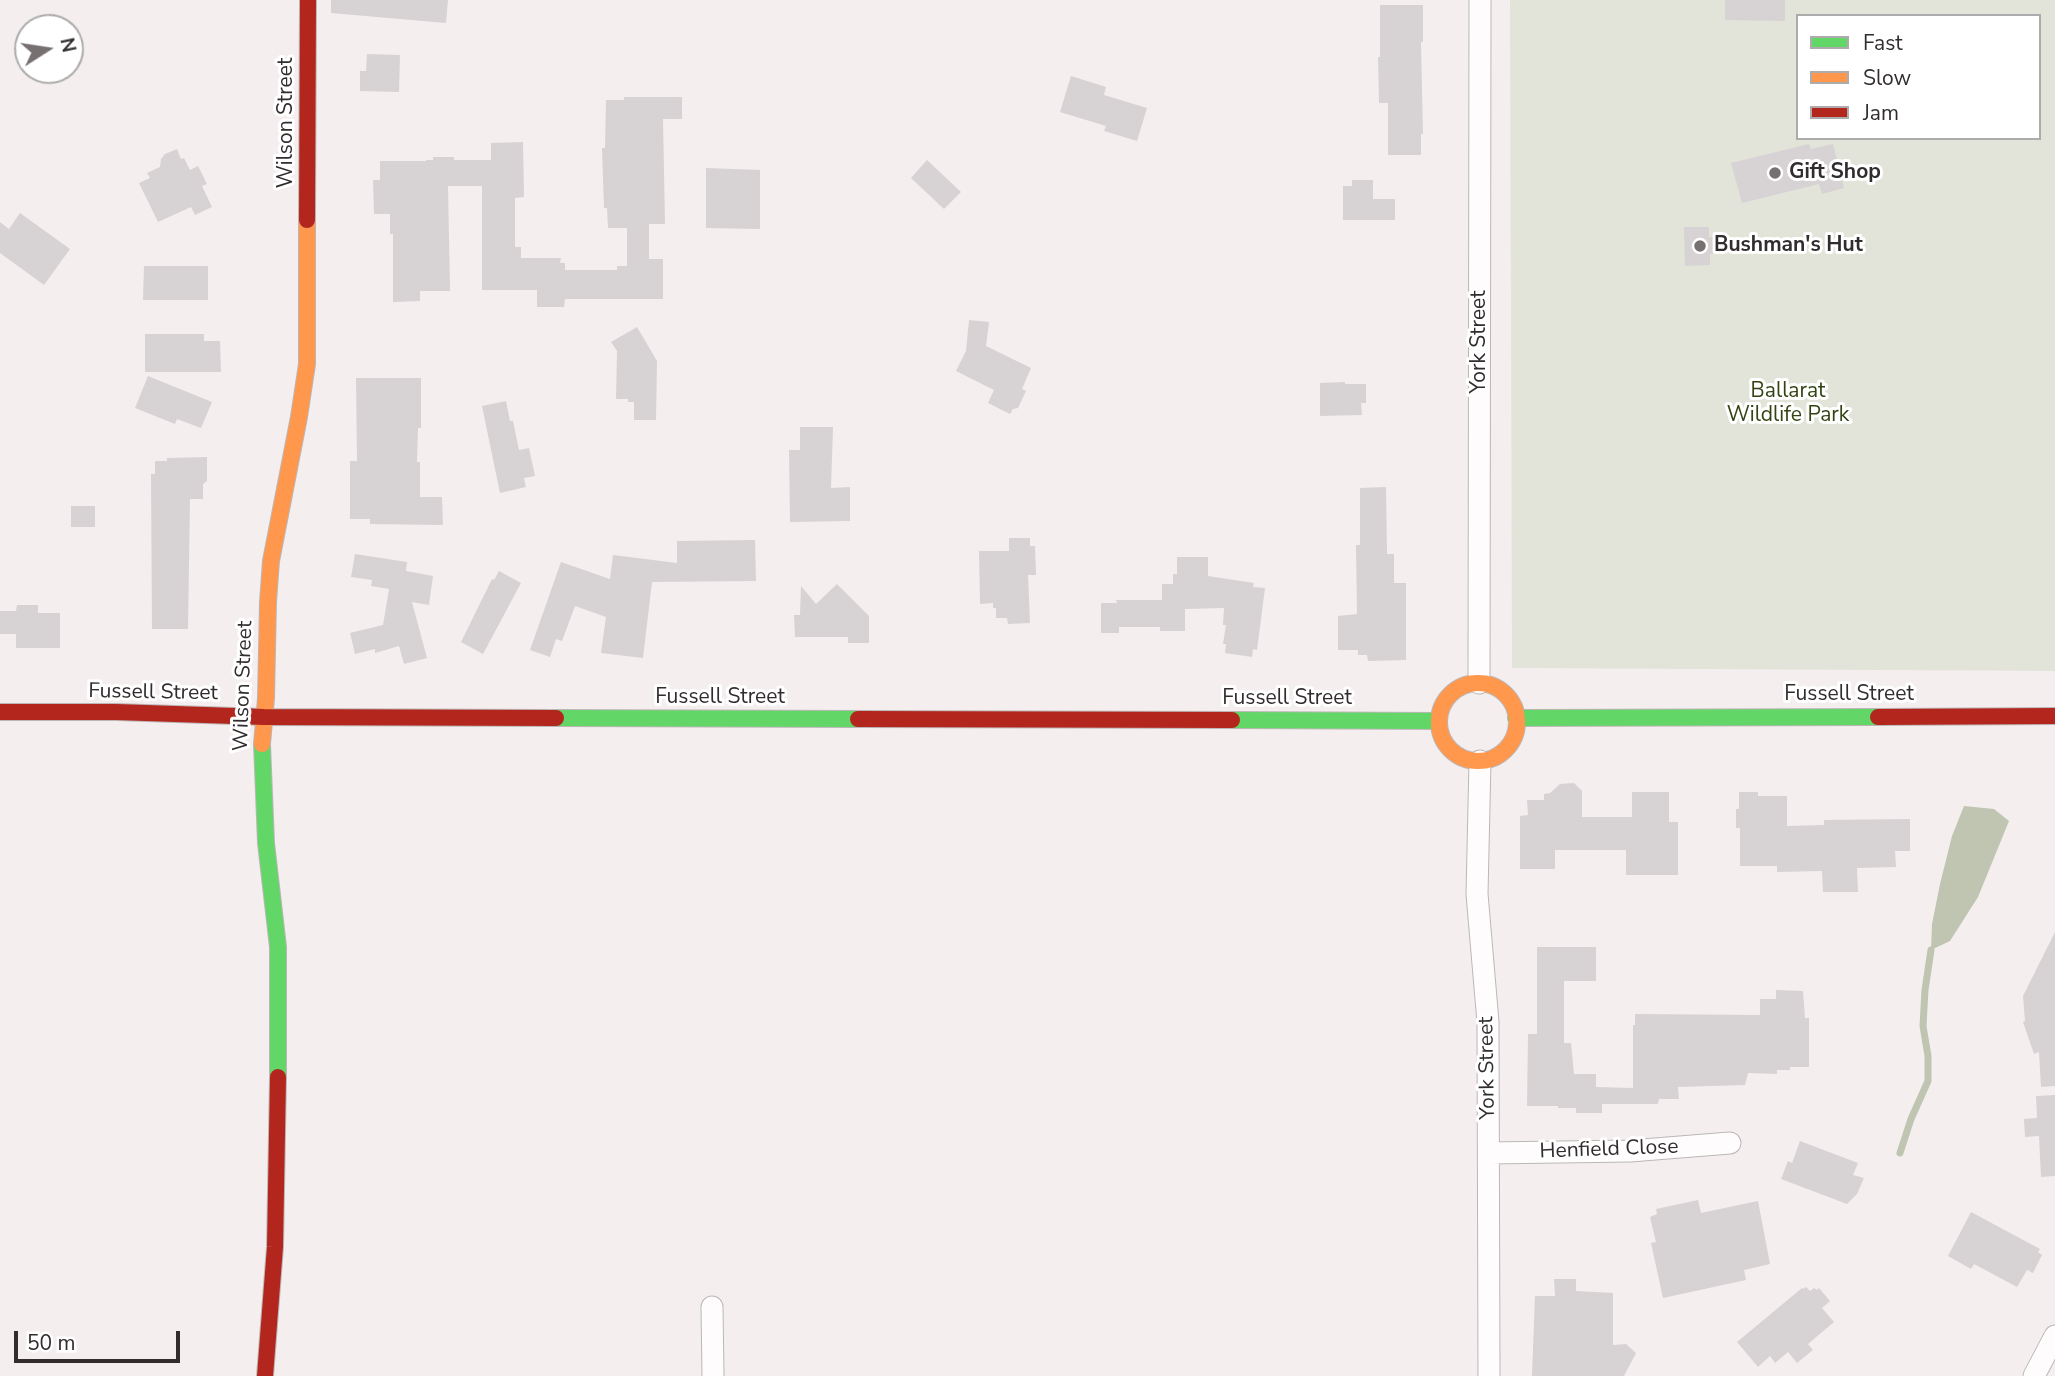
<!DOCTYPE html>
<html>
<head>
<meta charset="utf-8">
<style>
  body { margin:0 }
  #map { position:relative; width:2055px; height:1376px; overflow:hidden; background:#f5eeef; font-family:"Nunito Sans",sans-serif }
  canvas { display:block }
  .legend { position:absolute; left:1796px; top:14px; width:245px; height:126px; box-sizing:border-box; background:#fff; border:2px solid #adabab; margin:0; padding:9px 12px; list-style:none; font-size:21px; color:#312c2d }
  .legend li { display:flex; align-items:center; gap:14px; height:35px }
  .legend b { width:35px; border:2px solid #adabab }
  .north { position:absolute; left:14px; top:14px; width:70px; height:70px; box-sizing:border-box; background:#fff; border:2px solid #adabab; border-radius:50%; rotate:78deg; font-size:19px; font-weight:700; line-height:28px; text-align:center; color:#312c2d }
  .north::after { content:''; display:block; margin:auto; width:24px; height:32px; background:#767071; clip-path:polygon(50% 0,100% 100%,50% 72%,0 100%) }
  .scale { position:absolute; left:14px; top:1331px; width:166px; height:32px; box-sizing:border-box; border:4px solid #312c2d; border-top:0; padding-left:9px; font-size:21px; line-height:24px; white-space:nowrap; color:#312c2d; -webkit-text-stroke:5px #fff; paint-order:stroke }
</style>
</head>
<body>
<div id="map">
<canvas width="2055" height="1376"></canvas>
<ul class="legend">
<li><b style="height:9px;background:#63d668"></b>Fast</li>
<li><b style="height:9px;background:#ff974d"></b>Slow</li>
<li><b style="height:9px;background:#b3261e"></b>Jam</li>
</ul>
<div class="north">N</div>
<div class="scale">50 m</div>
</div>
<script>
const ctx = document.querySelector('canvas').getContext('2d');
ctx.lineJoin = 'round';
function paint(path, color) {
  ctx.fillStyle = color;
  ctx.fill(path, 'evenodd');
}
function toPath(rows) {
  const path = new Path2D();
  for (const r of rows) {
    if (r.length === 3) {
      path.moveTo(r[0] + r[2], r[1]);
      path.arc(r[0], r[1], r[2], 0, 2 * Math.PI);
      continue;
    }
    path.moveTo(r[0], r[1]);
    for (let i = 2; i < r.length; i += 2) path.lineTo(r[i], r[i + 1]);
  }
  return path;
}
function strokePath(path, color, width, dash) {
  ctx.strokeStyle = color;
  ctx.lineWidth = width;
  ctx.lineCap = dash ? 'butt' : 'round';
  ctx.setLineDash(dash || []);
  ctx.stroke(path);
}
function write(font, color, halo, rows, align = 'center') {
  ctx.font = font + ' "Nunito Sans",sans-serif';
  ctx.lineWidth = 6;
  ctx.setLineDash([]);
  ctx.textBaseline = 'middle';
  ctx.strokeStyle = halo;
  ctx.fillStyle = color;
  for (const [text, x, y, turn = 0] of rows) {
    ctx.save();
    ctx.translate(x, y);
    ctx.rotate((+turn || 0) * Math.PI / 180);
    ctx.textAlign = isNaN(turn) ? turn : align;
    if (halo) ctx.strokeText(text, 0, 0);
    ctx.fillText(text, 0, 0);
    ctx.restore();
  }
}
const green = toPath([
  [1510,0,2055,0,2055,671,1512,668],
  [1798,16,2039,16,2039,138,1798,138]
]);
const water = toPath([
  [1964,806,1994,809,2009,821,1978,897,1950,941,1931,950,1932,924,1940,884,1952,836]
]);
const stream = toPath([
  [1900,1153,1911,1119,1928,1081,1928,1056,1923,1026,1925,990,1931,950]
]);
const building = toPath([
  [331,0,448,0,446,23,331,13],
  [1725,0,1785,0,1785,21,1725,20],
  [1380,5,1423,5,1423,42,1421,42,1423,134,1421,134,1421,155,1388,155,1388,103,1379,103,1378,57,1380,57],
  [367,54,400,55,399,92,360,91,360,71,366,71],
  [1071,76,1106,87,1104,95,1147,108,1137,141,1104,131,1106,126,1060,112],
  [624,97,682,97,682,119,663,119,665,224,649,224,649,259,663,259,663,299,565,299,564,307,537,307,537,290,482,290,482,186,448,186,450,291,420,291,420,301,393,302,393,234,390,234,390,214,374,214,373,180,380,180,380,161,426,161,426,160,433,160,433,157,454,157,454,160,491,160,491,143,523,142,524,197,515,198,515,247,521,247,521,258,561,258,560,263,565,263,565,270,617,270,617,266,627,266,627,228,608,228,607,208,604,208,602,148,605,148,606,100,624,100],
  [1809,144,1811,149,1833,144,1844,188,1822,194,1819,184,1742,203,1731,163],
  [177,149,181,159,184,158,190,170,198,166,207,184,202,186,212,207,195,215,191,207,158,222,139,183,150,178,147,173,160,167,161,159,165,154],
  [927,160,961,192,944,209,911,178],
  [706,168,760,170,760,229,706,228],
  [1352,180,1373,180,1373,199,1395,199,1395,220,1343,220,1343,186,1352,186],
  [20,213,70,249,44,285,0,253,0,222,9,229],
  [1684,227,1709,227,1709,237,1716,237,1716,254,1710,254,1710,265,1685,266],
  [144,266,208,266,208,300,143,300],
  [969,320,989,322,986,346,1031,368,1022,389,1026,391,1018,408,1013,409,1010,414,988,403,994,390,956,371,966,351],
  [637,327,657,361,656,420,634,420,634,402,628,402,628,399,616,399,617,351,611,342],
  [145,334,204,334,204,341,220,341,221,372,145,372],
  [148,376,212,402,201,428,177,419,175,424,135,408],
  [356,378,421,378,421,428,418,428,417,462,420,462,420,497,442,497,443,525,370,524,370,519,350,519,350,461,357,461],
  [1345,382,1345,384,1366,384,1366,403,1361,403,1362,415,1320,416,1320,383],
  [506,401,510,421,513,421,519,450,529,448,535,476,524,478,526,487,500,493,482,406],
  [800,427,833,427,831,488,850,487,850,521,790,522,789,450,800,450],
  [207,457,207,481,203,484,203,499,190,499,188,629,152,629,151,474,155,474,155,461,167,461,167,458],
  [1386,487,1387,554,1394,554,1394,583,1406,583,1406,660,1368,661,1367,655,1358,655,1358,650,1338,650,1338,616,1357,614,1356,545,1360,545,1360,488],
  [71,506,95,506,95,527,71,527],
  [1009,538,1030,538,1030,546,1035,546,1036,575,1028,575,1030,623,1008,624,1007,618,996,618,996,608,993,608,993,603,980,604,979,551,1009,551],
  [755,540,756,581,652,582,643,658,601,653,606,617,575,606,562,641,556,639,550,657,530,650,561,562,610,579,613,555,677,563,677,541],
  [355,554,407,562,406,571,433,576,429,605,412,602,427,658,404,664,399,646,375,653,375,649,355,654,350,633,383,625,389,589,371,586,372,580,351,577],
  [1177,557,1208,557,1208,576,1254,583,1253,587,1265,588,1257,650,1253,649,1252,657,1225,653,1226,644,1223,644,1226,625,1223,625,1224,608,1185,609,1185,631,1160,631,1160,627,1119,627,1119,633,1101,633,1101,603,1117,603,1116,600,1162,600,1162,584,1173,584,1173,574,1177,574],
  [499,571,521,583,483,654,461,642,492,579,494,580],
  [837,584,869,616,869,643,848,643,848,637,795,637,794,615,800,615,801,586,816,604],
  [17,605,38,605,38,613,60,613,60,648,16,648,16,634,0,634,0,611,16,611],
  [1574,783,1582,791,1582,817,1632,817,1632,792,1669,792,1669,822,1678,822,1678,875,1626,875,1626,850,1555,850,1555,869,1520,869,1520,816,1528,815,1527,800,1544,800,1544,794,1550,793,1560,784],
  [1739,792,1758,792,1758,796,1787,796,1787,826,1824,825,1824,820,1910,819,1910,851,1895,851,1896,867,1857,868,1858,892,1823,892,1822,871,1777,872,1777,866,1740,866,1740,828,1736,828,1736,809,1739,809],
  [2055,932,2055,1086,2041,1087,2039,1052,2034,1054,2023,1022,2025,1021,2023,996],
  [1537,947,1596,947,1596,981,1564,981,1564,1043,1571,1043,1574,1074,1596,1074,1596,1087,1633,1088,1633,1025,1635,1025,1635,1014,1760,1015,1760,999,1776,999,1776,990,1803,991,1805,1018,1809,1018,1809,1067,1790,1067,1790,1070,1777,1070,1777,1074,1748,1073,1745,1085,1678,1087,1679,1099,1659,1099,1658,1104,1602,1104,1602,1113,1576,1113,1576,1108,1558,1108,1558,1106,1527,1106,1528,1034,1537,1034],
  [2055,1095,2055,1176,2041,1177,2039,1136,2025,1137,2024,1119,2037,1118,2036,1096],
  [1800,1141,1858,1163,1853,1175,1864,1178,1857,1194,1847,1204,1781,1179,1788,1161,1792,1163],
  [1698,1200,1701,1213,1758,1201,1770,1264,1744,1270,1746,1280,1663,1298,1651,1243,1656,1242,1650,1217,1657,1214,1656,1209],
  [1971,1212,2040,1249,2038,1252,2042,1255,2033,1273,2027,1270,2017,1287,1974,1264,1971,1269,1948,1256],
  [1554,1279,1576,1279,1576,1291,1613,1293,1613,1345,1626,1344,1636,1353,1624,1376,1532,1376,1535,1296,1555,1296],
  [1806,1287,1810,1291,1814,1288,1817,1290,1819,1288,1830,1301,1822,1308,1834,1322,1808,1344,1813,1350,1797,1363,1788,1352,1775,1363,1770,1356,1758,1367,1737,1342,1802,1288,1803,1289]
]);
const street = toPath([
  [1479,683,1480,0],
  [1480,761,1477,894,1488,1022,1489,1376],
  [1489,1153,1630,1151,1730,1143],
  [712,1307,713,1376],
  [2034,1376,2055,1336]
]);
const fast = toPath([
  [556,718,858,719],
  [1516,718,1878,717],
  [1232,720,1439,721],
  [262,744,266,843,278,947,278,1077]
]);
const slow = toPath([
  [1478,722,39],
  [262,744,266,698,268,602,271,561,299,417,307,364,307,220]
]);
const jam = toPath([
  [307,220,308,0],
  [0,712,116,712,264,717,556,718],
  [1878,717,2055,716],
  [858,719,1232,720],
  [265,1376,275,1247,278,1077]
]);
const markers = [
  [1775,173,7,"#767071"],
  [1700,246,7,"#767071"]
];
const streetNames = [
  ["Wilson Street",287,123,-90],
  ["York Street",1480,342,-90],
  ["Wilson Street",244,686,-88],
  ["Fussell Street",153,693,1],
  ["Fussell Street",1849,695],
  ["Fussell Street",720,698],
  ["Fussell Street",1287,699],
  ["York Street",1488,1068,-91],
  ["Henfield Close",1609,1150,-2]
];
const poiNames = [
  ["Gift Shop",1789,173],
  ["Bushman's Hut",1714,246]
];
const parkNames = [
  ["Ballarat",1788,392],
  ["Wildlife Park",1788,416]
];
paint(green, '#e2e4da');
paint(water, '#bfc5b1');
strokePath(stream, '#bfc5b1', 7);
paint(building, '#d7d2d3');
strokePath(street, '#bcb7b7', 23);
strokePath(fast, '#bcb7b7', 18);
strokePath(slow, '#bcb7b7', 18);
strokePath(jam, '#bcb7b7', 18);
strokePath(street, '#fefcfd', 21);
strokePath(fast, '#63d668', 16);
strokePath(slow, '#ff974d', 16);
strokePath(jam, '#b3261e', 16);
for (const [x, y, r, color] of markers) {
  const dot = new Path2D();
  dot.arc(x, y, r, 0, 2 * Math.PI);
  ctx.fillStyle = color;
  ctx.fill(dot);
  strokePath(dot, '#fff', 2.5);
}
write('21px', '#312c2d', '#fff', streetNames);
write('bold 21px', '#312c2d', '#fff', poiNames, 'left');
write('21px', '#334313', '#fff', parkNames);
</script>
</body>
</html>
